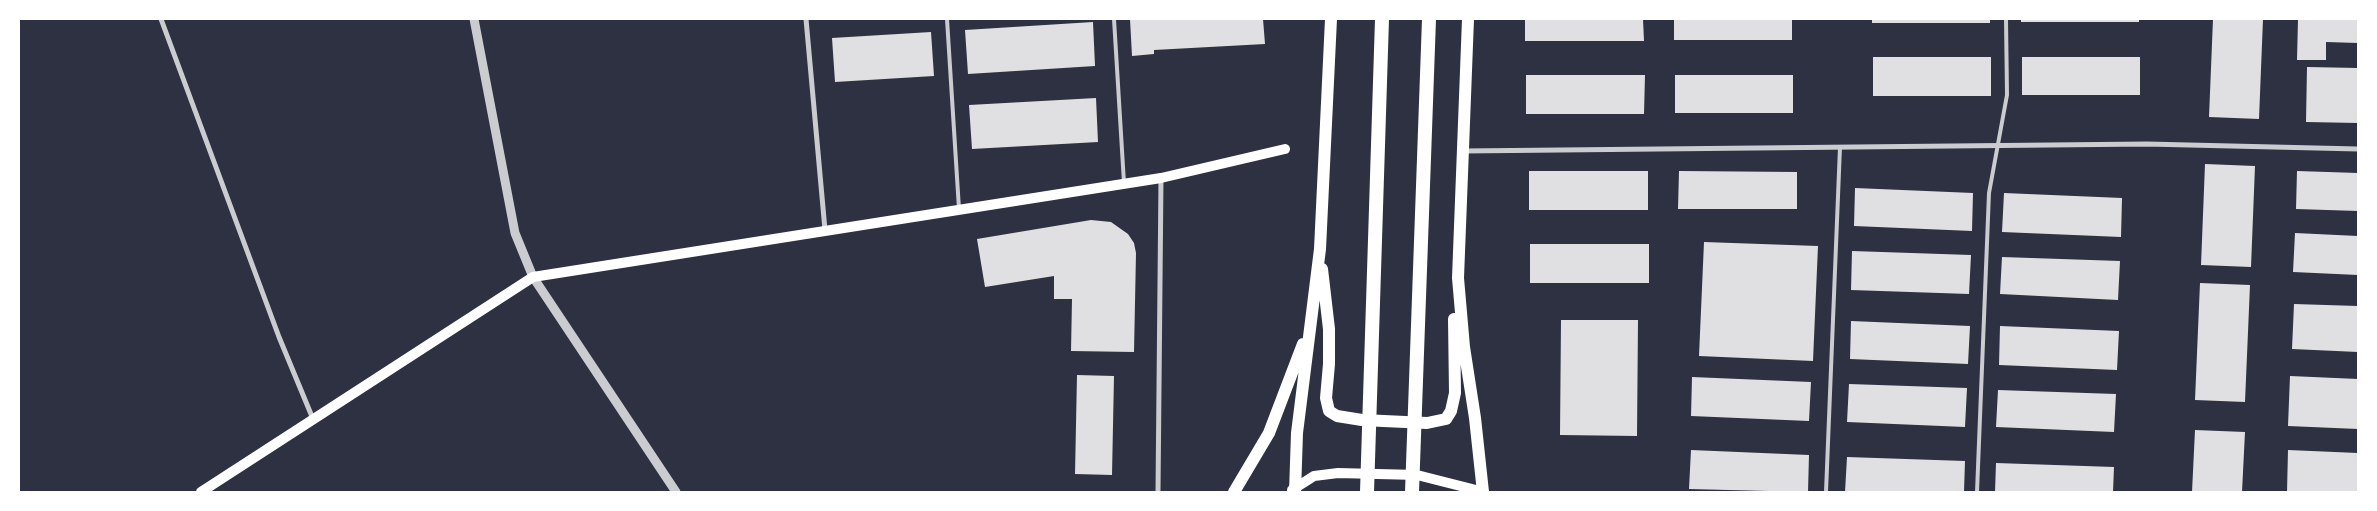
<!DOCTYPE html>
<html>
<head>
<meta charset="utf-8">
<style>
  body { margin:0 }
  #map { position:relative; width:2377px; height:511px; overflow:hidden; background:#2d3142; font-family:"DejaVu Sans",sans-serif }
  canvas { display:block }
  .frame { position:absolute; inset:0; border:20px solid #fff; pointer-events:none }
</style>
</head>
<body>
<div id="map">
<canvas width="2377" height="511"></canvas>
<div class="frame"></div>
</div>
<script>
const ctx = document.querySelector('canvas').getContext('2d');
ctx.lineJoin = 'round';
function paint(path, color) {
  ctx.fillStyle = color;
  ctx.fill(path, 'evenodd');
}
function toPath(rows) {
  const path = new Path2D();
  for (const r of rows) {
    path.moveTo(r[0], r[1]);
    for (let i = 2; i < r.length; i += 2) path.lineTo(r[i], r[i + 1]);
  }
  return path;
}
function strokePath(path, color, width, dash) {
  ctx.strokeStyle = color;
  ctx.lineWidth = width;
  ctx.lineCap = dash ? 'butt' : 'round';
  ctx.setLineDash(dash || []);
  ctx.stroke(path);
}
const building = toPath([
  [1130,19,1263,19,1265,44,1154,50,1154,54,1132,56],
  [1525,19,1643,19,1644,41,1525,41],
  [1674,19,1792,19,1792,40,1674,40],
  [1872,19,1990,19,1990,23,1872,23],
  [2021,19,2139,19,2139,22,2021,22],
  [2213,19,2263,19,2259,119,2209,117],
  [2298,19,2358,19,2358,43,2326,42,2326,60,2297,60],
  [1093,22,1095,66,968,74,965,30],
  [931,32,934,76,835,82,832,38],
  [1873,57,1991,57,1991,96,1873,96],
  [2022,57,2140,57,2140,95,2022,95],
  [2307,67,2358,68,2358,123,2306,122],
  [1526,75,1645,75,1644,114,1526,114],
  [1675,75,1793,75,1793,113,1675,113],
  [1096,98,1098,142,972,149,969,105],
  [2205,164,2255,166,2251,267,2201,265],
  [1529,171,1648,171,1648,210,1529,210],
  [1679,171,1797,172,1797,209,1678,209],
  [2297,171,2358,173,2358,211,2296,209],
  [1855,188,1973,193,1972,231,1854,226],
  [2004,193,2122,198,2121,237,2002,232],
  [1091,220,1111,222,1128,234,1134,243,1136,253,1134,352,1071,351,1072,299,1054,299,1054,276,985,287,977,239],
  [2295,233,2358,236,2358,275,2293,272],
  [1704,242,1818,246,1813,361,1699,356],
  [1530,244,1649,244,1649,283,1530,283],
  [1852,251,1971,255,1969,294,1851,290],
  [2002,257,2120,261,2118,300,2000,294],
  [2200,283,2250,285,2245,402,2195,400],
  [2294,304,2358,306,2358,352,2292,349],
  [1561,320,1638,320,1637,436,1560,435],
  [1851,321,1970,326,1968,364,1850,359],
  [2000,326,2119,331,2117,370,1999,365],
  [1077,375,1114,376,1112,475,1075,474],
  [2290,376,2358,379,2358,429,2288,426],
  [1692,377,1811,382,1809,421,1691,416],
  [1849,384,1967,388,1965,427,1847,422],
  [1998,390,2116,394,2114,432,1996,427],
  [2195,430,2245,432,2242,492,2192,492],
  [1691,450,1809,455,1808,492,1689,489],
  [2288,450,2358,453,2358,492,2287,492],
  [1847,457,1965,461,1964,492,1845,492],
  [1996,463,2114,467,2113,492,1995,492]
]);
const service = toPath([
  [947,19,959,209],
  [1114,19,1124,183],
  [1826,492,1840,147],
  [1977,492,1989,193,2007,95,2006,19]
]);
const minor = toPath([
  [161,19,279,337,313,419],
  [806,19,825,230],
  [1463,151,2147,144,2358,149],
  [1158,492,1161,178]
]);
const tertiary = toPath([
  [474,19,515,233,533,277,676,492]
]);
const secondary = toPath([
  [1292,490,1314,476,1338,473,1417,475,1484,492],
  [201,492,533,277,1161,178,1285,149]
]);
const primary = toPath([
  [1468,19,1458,278,1464,347,1475,418,1483,492],
  [1322,269,1329,329,1329,364,1326,398,1329,411,1337,416,1362,420,1427,423,1446,419,1451,411,1455,393,1454,319],
  [1234,492,1269,433,1303,344],
  [1295,492,1297,433,1320,249,1331,19]
]);
const trunk = toPath([
  [1367,492,1382,19],
  [1412,492,1429,19]
]);
paint(building, '#e0e0e3');
strokePath(service, '#caccd0', 4);
strokePath(minor, '#caccd0', 5);
strokePath(tertiary, '#caccd0', 9);
strokePath(secondary, '#fff', 10);
strokePath(primary, '#fff', 12);
strokePath(trunk, '#fff', 14);
</script>
</body>
</html>
